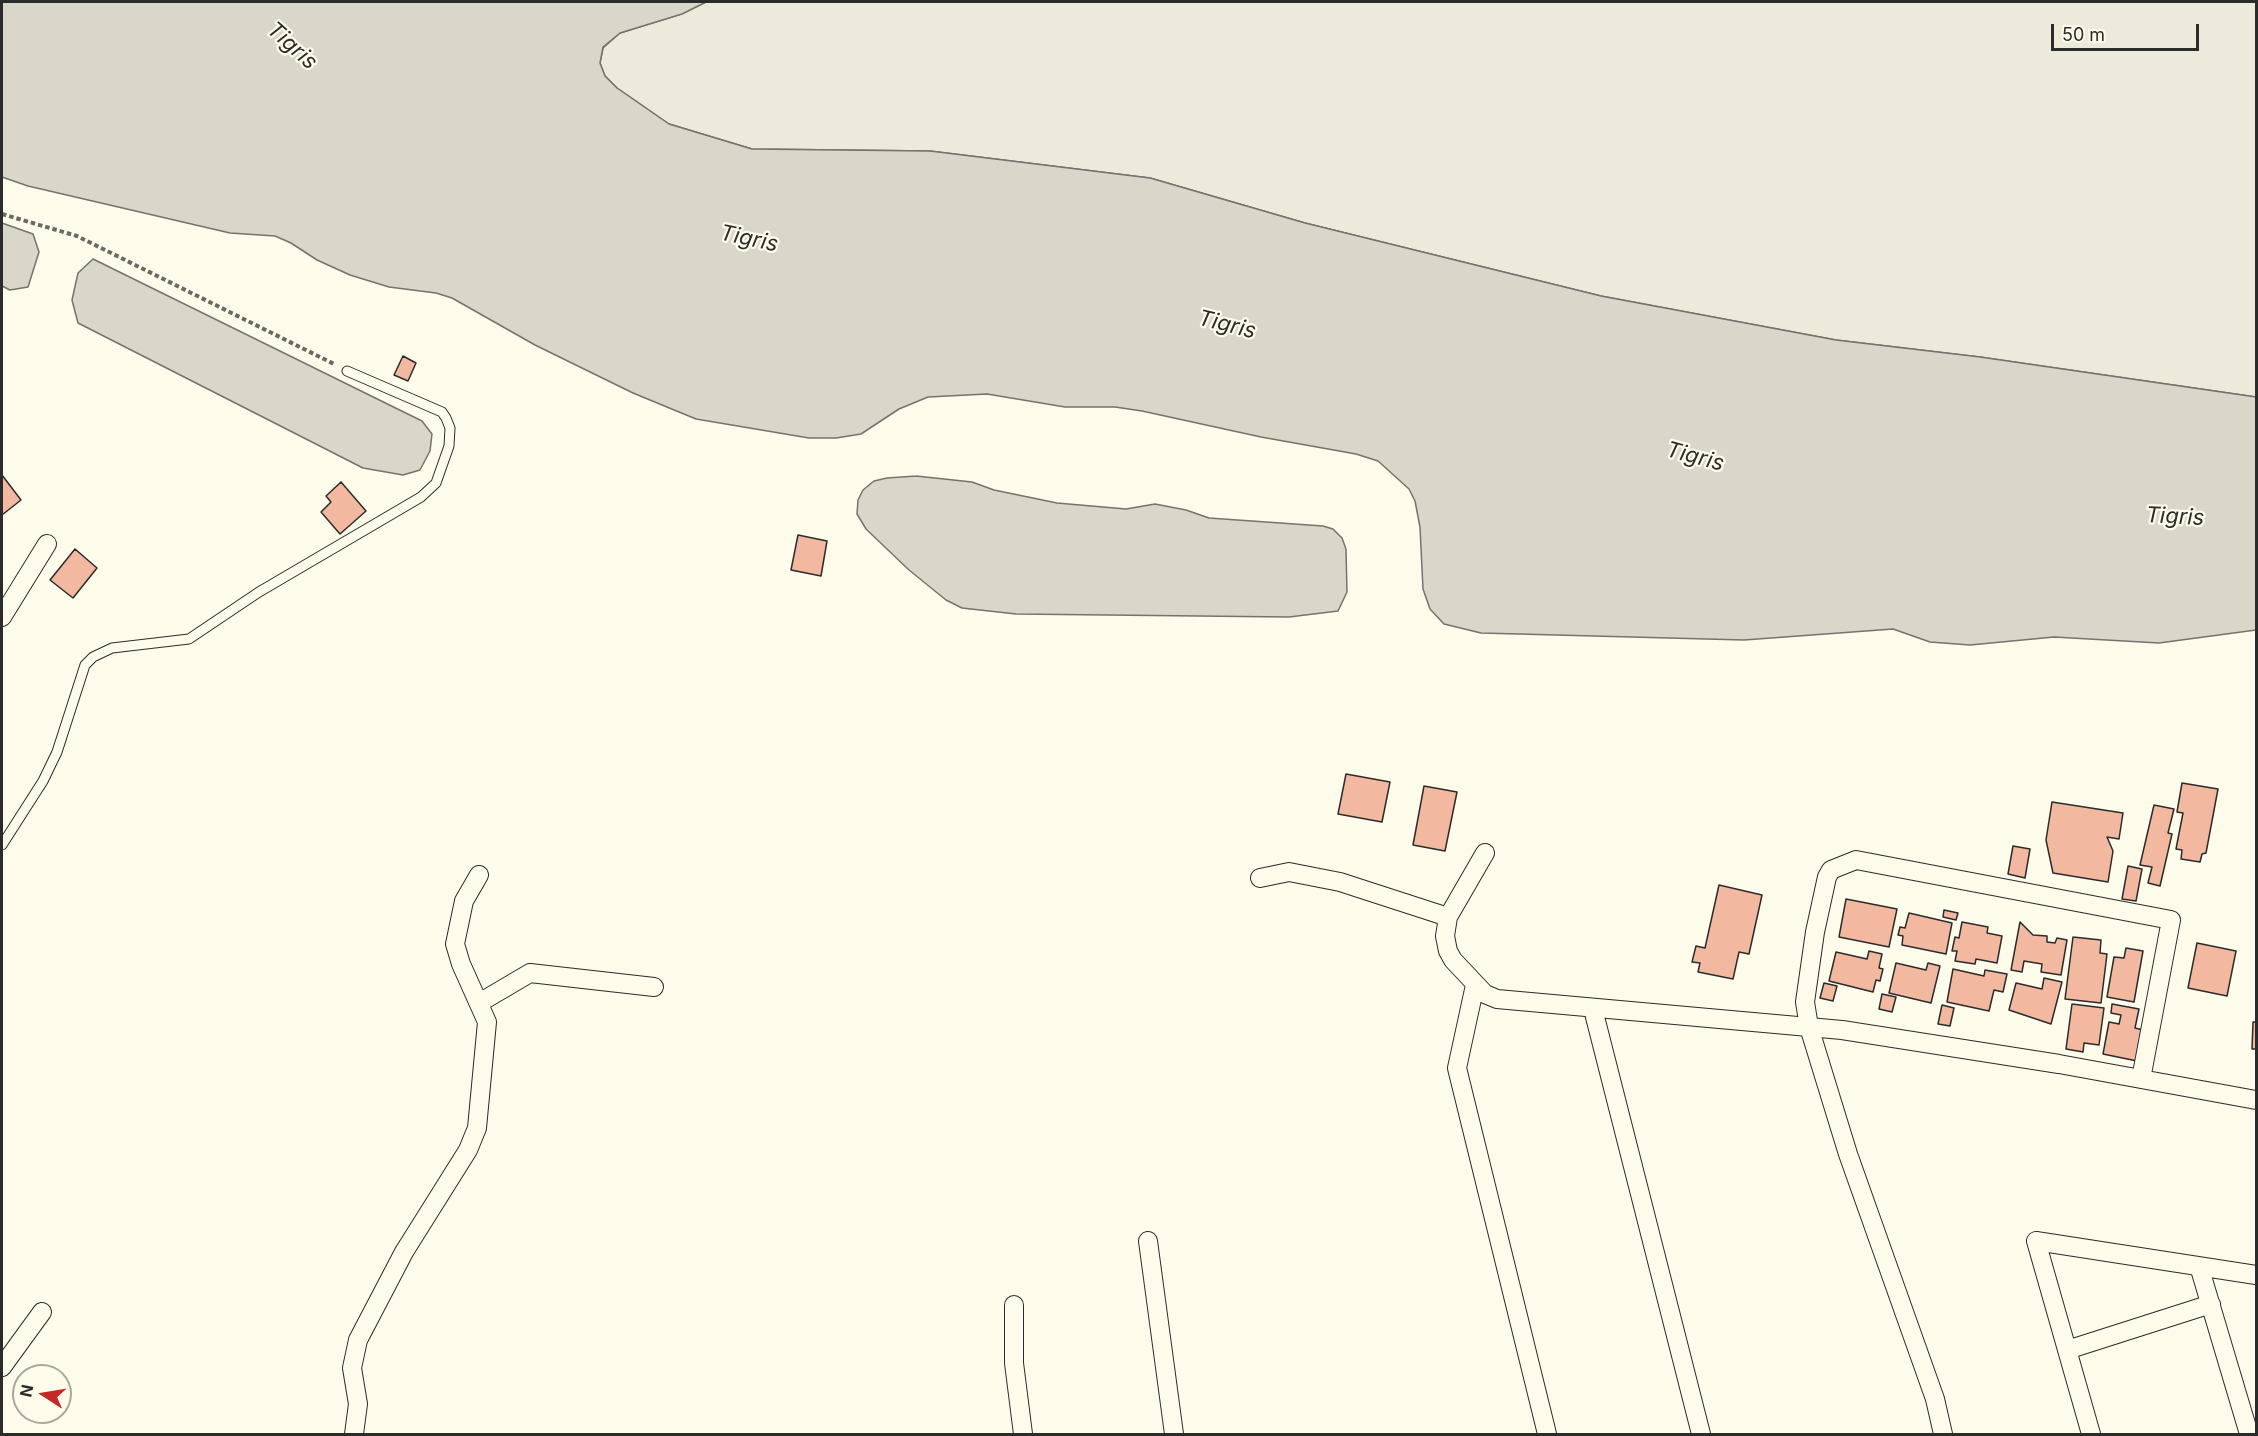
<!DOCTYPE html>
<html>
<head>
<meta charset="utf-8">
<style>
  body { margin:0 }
  #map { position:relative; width:2258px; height:1436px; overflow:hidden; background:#fdfbea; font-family:Inter,sans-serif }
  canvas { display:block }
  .frame { position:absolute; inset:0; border:3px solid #2b2b2b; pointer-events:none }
  .north { position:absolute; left:12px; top:1364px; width:60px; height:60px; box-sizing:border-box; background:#fdfbea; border:2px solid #a9a89e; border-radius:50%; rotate:282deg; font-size:16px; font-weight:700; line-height:24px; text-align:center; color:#2b2b2b }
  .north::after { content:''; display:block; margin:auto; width:21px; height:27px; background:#c62828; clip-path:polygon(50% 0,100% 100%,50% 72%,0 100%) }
  .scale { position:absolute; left:2051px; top:24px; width:148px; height:27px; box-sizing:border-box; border:3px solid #2b2b2b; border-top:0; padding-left:8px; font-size:18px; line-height:21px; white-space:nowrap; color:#2b2b2b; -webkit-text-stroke:4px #fdfbea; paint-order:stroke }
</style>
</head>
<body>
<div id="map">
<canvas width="2258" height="1436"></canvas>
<div class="frame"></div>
<div class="north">N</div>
<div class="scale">50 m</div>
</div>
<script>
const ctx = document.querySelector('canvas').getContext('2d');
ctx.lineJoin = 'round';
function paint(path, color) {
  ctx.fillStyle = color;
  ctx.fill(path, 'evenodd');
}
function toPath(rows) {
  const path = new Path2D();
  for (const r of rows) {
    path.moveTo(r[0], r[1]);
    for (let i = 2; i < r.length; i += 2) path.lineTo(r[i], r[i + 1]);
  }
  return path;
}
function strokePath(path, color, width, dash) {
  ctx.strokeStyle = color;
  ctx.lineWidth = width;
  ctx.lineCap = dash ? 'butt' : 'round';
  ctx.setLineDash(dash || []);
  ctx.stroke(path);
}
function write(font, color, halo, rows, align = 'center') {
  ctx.font = font + ' Inter,sans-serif';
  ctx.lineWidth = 4.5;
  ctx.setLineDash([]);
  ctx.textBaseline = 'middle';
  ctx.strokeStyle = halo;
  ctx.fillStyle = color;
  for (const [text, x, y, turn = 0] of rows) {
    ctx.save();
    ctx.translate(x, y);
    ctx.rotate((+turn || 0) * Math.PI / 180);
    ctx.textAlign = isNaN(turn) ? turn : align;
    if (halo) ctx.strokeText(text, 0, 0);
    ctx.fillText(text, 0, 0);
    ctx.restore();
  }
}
const green = toPath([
  [706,2,2256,2,2256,397,1980,357,1836,340,1601,296,1305,223,1150,178,930,151,752,149,669,124,617,88,605,76,600,63,603,48,620,33,681,14,706,2]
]);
const water = toPath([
  [2,2,706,2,682,14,620,33,603,47,600,63,605,76,617,88,669,124,752,149,930,151,1150,178,1305,223,1601,296,1836,340,1980,357,2256,397,2256,630,2159,643,2054,637,1970,645,1930,642,1893,629,1744,640,1481,633,1444,624,1430,609,1423,589,1420,527,1415,501,1409,489,1378,461,1356,454,1261,437,1142,411,1115,407,1065,407,987,394,928,397,899,409,861,434,836,438,809,438,696,419,633,393,535,345,452,298,436,293,389,287,350,275,317,260,291,243,275,236,230,233,28,186,2,177,2,2],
  [2,223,33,234,39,252,28,287,10,290,2,286,2,223],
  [93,259,422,421,432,434,430,451,420,470,403,475,363,468,78,323,72,300,78,273,93,259],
  [916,476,972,482,994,490,1057,503,1126,509,1155,504,1186,510,1209,518,1323,526,1333,529,1342,538,1346,549,1347,592,1338,611,1289,617,1016,614,962,608,946,600,909,570,866,529,857,514,858,500,863,490,874,481,887,478,916,476]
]);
const building = toPath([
  [403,356,416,363,408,381,394,375,403,356],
  [2,475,21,500,2,515,2,475],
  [341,482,366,511,340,534,321,512,331,502,326,496,341,482],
  [798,535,827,541,821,576,791,570,798,535],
  [75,549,97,568,73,598,50,580,75,549],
  [1346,774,1390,782,1382,822,1338,814,1346,774],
  [2182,783,2218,789,2206,853,2202,854,2200,862,2181,859,2182,850,2176,849,2183,813,2177,812,2182,783],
  [1424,786,1457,792,1445,851,1413,845,1424,786],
  [2052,802,2123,813,2119,839,2107,837,2113,851,2108,882,2053,873,2046,840,2052,802],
  [2154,805,2174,809,2168,833,2172,834,2160,886,2148,883,2152,867,2140,865,2154,805],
  [2013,846,2030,849,2025,878,2008,874,2013,846],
  [2128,866,2142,869,2136,901,2122,899,2128,866],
  [1719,885,1762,895,1749,954,1739,952,1733,979,1698,972,1700,963,1692,962,1696,946,1705,948,1719,885],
  [1846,899,1897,909,1889,947,1839,937,1846,899],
  [1944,910,1958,913,1956,920,1943,917,1944,910],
  [1909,913,1952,923,1946,954,1902,945,1903,936,1898,935,1900,927,1905,928,1909,913],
  [1962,922,1988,927,1987,933,2002,936,1997,963,1976,959,1975,964,1955,961,1957,951,1952,951,1955,937,1959,938,1962,922],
  [2020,922,2033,935,2047,936,2047,942,2055,943,2057,938,2067,940,2061,975,2041,972,2042,964,2024,961,2022,972,2011,970,2020,922],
  [2073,937,2101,940,2100,953,2107,954,2101,1003,2065,999,2073,937],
  [2197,943,2236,951,2227,996,2188,988,2197,943],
  [2126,948,2143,951,2134,1002,2107,997,2114,957,2124,958,2126,948],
  [1869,951,1882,954,1879,968,1883,969,1880,981,1876,980,1873,992,1829,981,1836,952,1867,959,1869,951],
  [1896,963,1926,970,1928,963,1940,966,1931,1003,1889,993,1896,963],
  [1953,969,1984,976,1985,970,2007,974,2003,992,1994,990,1989,1011,1947,1002,1953,969],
  [2044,978,2062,982,2051,1024,2009,1010,2016,983,2042,989,2044,978],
  [1824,983,1837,986,1833,1001,1820,998,1824,983],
  [1882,994,1896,997,1892,1012,1879,1009,1882,994],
  [2072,1004,2104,1008,2099,1045,2084,1043,2083,1052,2066,1049,2072,1004],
  [2112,1004,2139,1009,2135,1028,2143,1030,2137,1061,2103,1054,2109,1022,2119,1024,2121,1015,2111,1013,2112,1004],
  [1942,1005,1954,1008,1950,1026,1938,1024,1942,1005],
  [2253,1022,2256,1022,2256,1049,2252,1049,2253,1022]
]);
const path = toPath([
  [2,214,77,236,336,365]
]);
const lane = toPath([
  [2,845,43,781,57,752,85,665,93,657,112,648,189,639,259,592,421,497,436,483,449,446,450,428,446,418,442,412,347,371]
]);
const street = toPath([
  [2,617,47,544],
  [1485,853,1448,917,1445,936,1448,951,1453,960,1485,994,1497,999,1842,1030,2059,1064,2256,1100],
  [1260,878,1289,872,1340,882,1448,917],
  [1475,985,1457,1068,1547,1434],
  [479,1003,530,973,654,987],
  [1593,1009,1701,1434],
  [1148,1241,1174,1434],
  [2199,1266,2249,1434],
  [1014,1305,1014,1363,1023,1434],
  [2067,1350,2211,1304],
  [2,1367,42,1312],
  [354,1434,358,1404,352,1368,358,1340,404,1252,468,1150,477,1128,487,1022,461,964,455,944,464,901,479,875],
  [1943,1434,1935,1399,1848,1154,1809,1027,1805,1002,1815,932,1827,877,1831,870,1856,860,2171,920,2141,1079],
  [2091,1434,2036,1241,2256,1275]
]);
const waterNames = [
  ["Tigris",292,46,42],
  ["Tigris",749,239,12],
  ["Tigris",1227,325,14],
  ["Tigris",1695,457,15],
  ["Tigris",2175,517,3]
];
paint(green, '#ecebdb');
strokePath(green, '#74746e', 1.5);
paint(water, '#d8d7c9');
strokePath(water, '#74746e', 1.5);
paint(building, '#f2b8a0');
strokePath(building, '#2b2b2b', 1.5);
strokePath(lane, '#2b2b2b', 11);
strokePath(street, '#2b2b2b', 20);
strokePath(path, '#6a6964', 4, [4.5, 3]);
strokePath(lane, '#fdfbea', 9);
strokePath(street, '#fdfbea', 18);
write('italic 22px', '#2b2b2b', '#fdfbea', waterNames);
</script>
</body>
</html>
